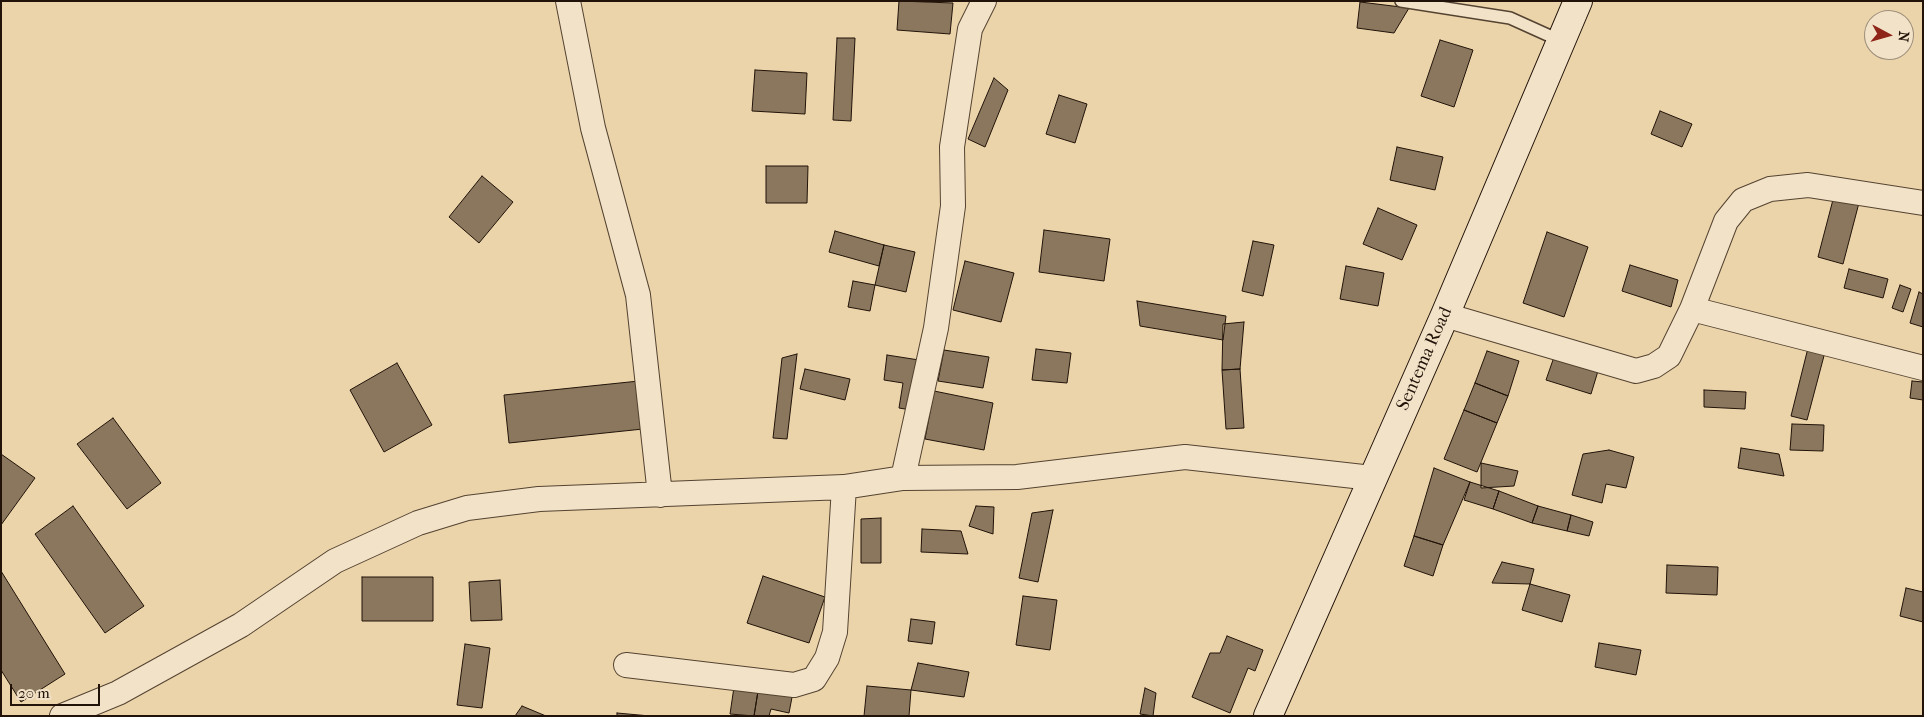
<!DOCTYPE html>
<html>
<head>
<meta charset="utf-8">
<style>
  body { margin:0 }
  #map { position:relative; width:1924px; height:717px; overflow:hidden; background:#ebd3aa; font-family:"IM FELL French Canon",serif }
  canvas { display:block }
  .frame { position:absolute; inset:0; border:2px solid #211309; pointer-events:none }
  .north { position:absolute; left:1864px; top:10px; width:50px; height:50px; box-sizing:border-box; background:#f2e2c8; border:1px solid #9e8f7c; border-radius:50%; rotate:96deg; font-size:14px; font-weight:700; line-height:20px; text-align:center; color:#211309 }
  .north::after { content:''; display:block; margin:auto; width:18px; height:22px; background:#8f2418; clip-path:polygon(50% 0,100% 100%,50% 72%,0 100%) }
  .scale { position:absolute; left:10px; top:684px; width:90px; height:22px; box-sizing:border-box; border:2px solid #211309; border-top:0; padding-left:6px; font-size:15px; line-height:18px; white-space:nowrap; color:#211309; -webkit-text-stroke:4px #f2e2c8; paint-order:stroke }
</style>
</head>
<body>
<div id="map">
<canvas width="1924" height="717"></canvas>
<div class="frame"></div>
<div class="north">N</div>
<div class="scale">20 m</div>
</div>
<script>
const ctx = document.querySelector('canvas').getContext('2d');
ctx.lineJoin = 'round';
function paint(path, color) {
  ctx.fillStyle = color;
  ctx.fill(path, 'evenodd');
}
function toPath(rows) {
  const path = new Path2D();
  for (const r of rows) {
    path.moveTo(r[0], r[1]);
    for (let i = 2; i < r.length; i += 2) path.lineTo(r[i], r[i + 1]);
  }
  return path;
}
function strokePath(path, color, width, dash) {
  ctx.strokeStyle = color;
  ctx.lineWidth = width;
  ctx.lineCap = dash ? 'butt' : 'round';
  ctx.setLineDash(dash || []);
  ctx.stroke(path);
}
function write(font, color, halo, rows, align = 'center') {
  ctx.font = font + ' "IM FELL French Canon",serif';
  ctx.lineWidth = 4.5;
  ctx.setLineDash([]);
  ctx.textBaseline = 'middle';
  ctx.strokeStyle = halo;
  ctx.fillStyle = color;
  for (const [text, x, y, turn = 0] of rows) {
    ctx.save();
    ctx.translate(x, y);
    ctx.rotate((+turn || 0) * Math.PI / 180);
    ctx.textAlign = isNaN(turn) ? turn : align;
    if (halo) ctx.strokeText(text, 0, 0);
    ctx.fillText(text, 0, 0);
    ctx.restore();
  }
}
const building = toPath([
  [899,1,953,3,950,34,897,30,899,1],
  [1360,2,1409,8,1394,33,1357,28,1360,2],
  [837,38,855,38,851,121,833,120,837,38],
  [1440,40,1473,50,1454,107,1421,96,1440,40],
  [755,70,807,73,805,114,752,111,755,70],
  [994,78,1008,90,985,147,968,139,994,78],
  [1059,95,1087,104,1075,143,1046,134,1059,95],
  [1660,111,1692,124,1682,147,1651,134,1660,111],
  [1397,147,1443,157,1435,190,1390,180,1397,147],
  [766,166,808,166,807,203,766,203,766,166],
  [482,176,513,202,479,243,449,217,482,176],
  [1835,192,1860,199,1843,264,1818,257,1835,192],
  [1378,208,1417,225,1402,260,1363,244,1378,208],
  [1044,230,1110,239,1104,281,1039,272,1044,230],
  [835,231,884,245,879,266,829,252,835,231],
  [1547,232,1588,247,1564,317,1523,303,1547,232],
  [1253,241,1274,245,1263,296,1242,291,1253,241],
  [884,245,915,252,906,292,875,285,884,245],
  [965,261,1014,273,1001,322,953,310,965,261],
  [1630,265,1678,280,1671,307,1622,291,1630,265],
  [1346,266,1384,273,1378,306,1340,299,1346,266],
  [1849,269,1888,279,1883,298,1844,288,1849,269],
  [853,281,875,285,870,311,848,307,853,281],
  [1900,285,1911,289,1903,312,1892,308,1900,285],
  [1919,292,1923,294,1923,327,1910,323,1919,292],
  [1137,301,1226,316,1223,340,1140,326,1137,301],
  [1244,322,1240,369,1222,370,1223,324,1244,322],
  [1808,348,1825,352,1807,420,1791,416,1808,348],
  [1036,349,1071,353,1067,383,1032,380,1036,349],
  [944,350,989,357,983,388,938,381,944,350],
  [1487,351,1519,361,1508,396,1475,383,1487,351],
  [797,354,787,439,773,438,782,358,797,354],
  [887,355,919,360,911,410,899,408,903,383,884,380,887,355],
  [1554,357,1598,371,1591,394,1546,380,1554,357],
  [397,363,432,425,384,452,350,390,397,363],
  [805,369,850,379,845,400,800,389,805,369],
  [1240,369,1244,428,1226,429,1222,370,1240,369],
  [639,381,643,429,509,443,504,395,639,381],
  [1912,381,1923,382,1923,400,1910,398,1912,381],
  [1475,383,1508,396,1497,423,1464,410,1475,383],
  [1704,390,1746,392,1745,409,1704,407,1704,390],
  [934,391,993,403,984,450,925,439,934,391],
  [1464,410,1497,423,1477,472,1444,459,1464,410],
  [113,418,161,483,127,509,77,444,113,418],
  [1792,424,1824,425,1823,451,1790,450,1792,424],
  [1741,448,1779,454,1784,476,1738,468,1741,448],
  [1609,450,1634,457,1626,488,1606,484,1602,503,1572,495,1583,454,1609,450],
  [1,454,35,478,1,525,1,454],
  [1481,463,1518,471,1514,486,1481,488,1481,463],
  [1434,468,1470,482,1443,545,1414,536,1434,468],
  [1470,482,1499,491,1493,509,1464,500,1470,482],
  [1499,491,1538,506,1532,523,1493,509,1499,491],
  [73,506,144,606,105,633,35,534,73,506],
  [976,506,994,507,993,534,969,526,976,506],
  [1538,506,1571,515,1567,531,1532,523,1538,506],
  [1053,510,1038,582,1019,578,1032,513,1053,510],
  [1571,515,1593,522,1589,536,1567,531,1571,515],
  [881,518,881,563,861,563,861,519,881,518],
  [922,529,961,531,968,554,921,552,922,529],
  [1414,536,1443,545,1433,576,1404,566,1414,536],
  [1502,562,1534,569,1530,584,1492,583,1502,562],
  [1667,565,1718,567,1717,595,1666,593,1667,565],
  [1,571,65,674,21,702,1,670,1,571],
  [763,576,825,597,809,643,747,623,763,576],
  [362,577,433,577,433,621,362,621,362,577],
  [500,580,502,620,471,621,469,582,500,580],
  [1530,584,1570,595,1562,622,1522,610,1530,584],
  [1906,588,1923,592,1923,622,1900,616,1906,588],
  [1023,596,1057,600,1050,650,1016,645,1023,596],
  [911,619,935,622,932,644,908,641,911,619],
  [1227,636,1263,650,1255,671,1248,668,1230,713,1192,697,1210,653,1220,653,1227,636],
  [1599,643,1641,650,1636,675,1595,667,1599,643],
  [465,644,490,648,482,708,457,705,465,644],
  [918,663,969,672,964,697,911,690,918,663],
  [759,685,793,692,789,713,771,709,769,716,754,716,759,685],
  [759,685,754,716,730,714,734,687,759,685],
  [867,686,911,690,909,716,864,716,867,686],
  [1145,688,1156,693,1153,716,1140,714,1145,688],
  [522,706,546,716,515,716,522,706],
  [617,713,650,716,617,716,617,713]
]);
const lane = toPath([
  [1401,1,1510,18,1561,41]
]);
const street = toPath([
  [568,1,593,128,638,295,660,495],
  [1692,309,1923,368],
  [1445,315,1636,371,1654,366,1669,356,1692,309,1726,221,1743,200,1770,189,1808,185,1923,203],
  [903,478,936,328,953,206,952,147,970,29,984,1],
  [626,665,794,685,814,679,827,658,835,632,844,487],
  [62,716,118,693,241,625,335,561,418,523,467,508,539,499,844,487,903,478,1017,477,1185,457,1372,478]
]);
const secondary = toPath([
  [1268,716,1445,315,1578,1]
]);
const streetNames = [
  ["Sentema Road",1425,359,-66]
];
paint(building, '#8a775d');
strokePath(building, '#211309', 1);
strokePath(lane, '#544331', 14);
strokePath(street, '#544331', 26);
strokePath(secondary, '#211309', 30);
strokePath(lane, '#f2e2c8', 11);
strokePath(street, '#f2e2c8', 24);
strokePath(secondary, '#f2e2c8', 28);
write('18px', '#211309', '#f2e2c8', streetNames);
</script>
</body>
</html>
